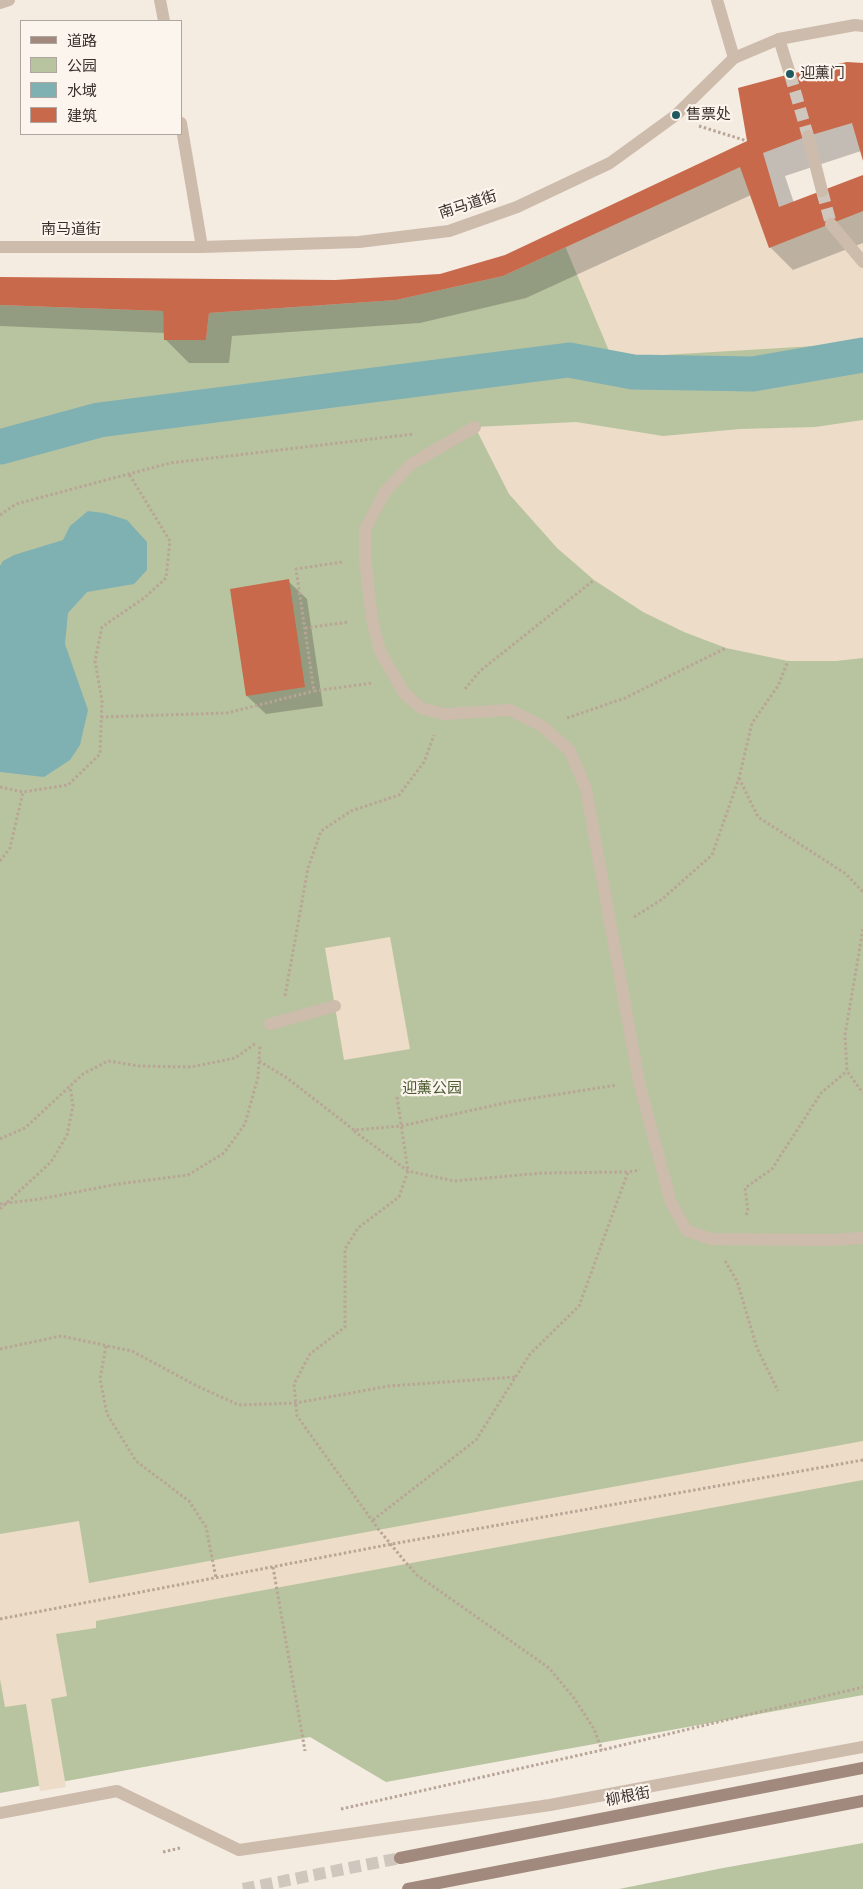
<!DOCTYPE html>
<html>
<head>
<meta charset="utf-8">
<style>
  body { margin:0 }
  #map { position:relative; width:863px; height:1889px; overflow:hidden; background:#f4ebe1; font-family:Karla,"Noto Sans SC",sans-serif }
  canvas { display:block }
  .legend { position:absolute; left:20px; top:20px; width:162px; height:115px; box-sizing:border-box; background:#fbf5ee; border:1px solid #aea6a0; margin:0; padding:6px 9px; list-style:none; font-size:15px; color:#3b302b }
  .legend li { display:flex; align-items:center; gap:10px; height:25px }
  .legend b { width:25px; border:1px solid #aea6a0 }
</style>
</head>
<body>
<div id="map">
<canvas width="863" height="1889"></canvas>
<ul class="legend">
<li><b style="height:6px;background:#a18a7d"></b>道路</li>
<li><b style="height:14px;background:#b8c4a0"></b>公园</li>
<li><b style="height:14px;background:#7fb0b2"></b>水域</li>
<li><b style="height:14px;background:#c8694b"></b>建筑</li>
</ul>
</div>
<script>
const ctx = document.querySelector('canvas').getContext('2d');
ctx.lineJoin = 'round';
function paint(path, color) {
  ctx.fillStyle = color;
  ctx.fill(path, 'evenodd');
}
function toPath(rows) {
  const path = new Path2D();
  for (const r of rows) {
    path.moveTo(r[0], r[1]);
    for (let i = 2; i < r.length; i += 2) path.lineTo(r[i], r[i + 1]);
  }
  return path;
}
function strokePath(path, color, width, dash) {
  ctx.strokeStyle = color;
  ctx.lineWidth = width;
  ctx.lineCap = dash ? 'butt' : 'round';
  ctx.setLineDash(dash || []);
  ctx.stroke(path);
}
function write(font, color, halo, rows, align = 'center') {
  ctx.font = font + ' Karla,"Noto Sans SC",sans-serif';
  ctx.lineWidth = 4.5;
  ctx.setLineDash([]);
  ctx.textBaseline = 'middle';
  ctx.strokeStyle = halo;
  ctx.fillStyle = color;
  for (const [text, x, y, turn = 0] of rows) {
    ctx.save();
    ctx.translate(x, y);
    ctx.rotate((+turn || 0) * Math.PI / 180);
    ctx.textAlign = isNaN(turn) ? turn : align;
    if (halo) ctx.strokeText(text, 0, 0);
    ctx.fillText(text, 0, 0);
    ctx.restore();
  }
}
const green = toPath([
  [740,167,769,247,863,211,863,1695,386,1782,310,1737,0,1793,0,305,163,311,165,340,206,340,209,313,396,300,503,276],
  [863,1843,863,1889,619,1889,723,1868]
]);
const plaza = toPath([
  [740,167,769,247,863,211,863,339,832,345,612,358,565,246],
  [863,420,863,658,836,661,788,661,726,648,684,632,643,612,594,580,557,548,509,494,475,427,576,422,663,436,740,429,815,427],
  [390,937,410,1049,344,1060,325,948],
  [863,1441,863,1480,96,1621,96,1628,56,1634,67,1696,51,1699,66,1787,40,1791,26,1704,5,1707,0,1679,0,1534,79,1521,89,1583]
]);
const water = toPath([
  [88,511,104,513,127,520,147,542,147,570,134,584,87,592,68,613,65,644,88,710,80,745,70,760,44,777,0,772,0,566,3,561,14,555,63,540,70,526]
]);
const shadow = toPath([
  [863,64,863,159,861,151,785,176,794,203,863,176,863,243,793,270,770,247,751,195,526,298,420,323,232,336,229,363,189,363,166,340,165,333,0,326,0,279,335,281,441,275,506,256,749,142],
  [288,581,307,599,323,706,266,714,247,696]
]);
const canal = toPath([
  [0,447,99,420,569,360,633,372,753,374,863,355]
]);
const building = toPath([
  [847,62,863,63,863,161,852,123,808,136,763,153,779,207,863,175,863,211,769,248,740,167,503,276,396,300,209,313,206,340,164,340,163,311,0,305,0,277,335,280,440,274,505,255,747,141,738,88,790,74],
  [289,579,305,687,246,696,230,589]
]);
const pedestrianTunnel = toPath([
  [790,74,808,136],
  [822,191,831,224]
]);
const secondaryTunnel = toPath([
  [243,1889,400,1858]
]);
const path = toPath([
  [699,126,747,141],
  [0,515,16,504,170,463,414,434],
  [342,562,296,569,314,691,373,683],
  [305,628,349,622],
  [465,689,480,671,594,580],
  [101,717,227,713,314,691],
  [567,718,625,698,726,648],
  [739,778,758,817,846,874,863,892],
  [0,787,23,792,68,785,100,754,102,701,95,661,102,627,144,598,166,578,170,541,129,474],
  [0,861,10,848,23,792],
  [634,917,661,900,712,855,739,778,752,723,778,686,788,661],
  [863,929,845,1035,847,1071,863,1093],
  [285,996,308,868,321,831,351,811,399,795,424,762,434,735],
  [259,1061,287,1078,354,1130,401,1126,509,1102,617,1085],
  [397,1097,408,1171,399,1197,358,1228,345,1249,345,1327,310,1354,294,1384,297,1416,379,1530,407,1564,417,1575,549,1668,574,1698,594,1729,602,1750],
  [354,1131,408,1171,454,1181,542,1173,628,1172],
  [0,1139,25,1128,83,1074,108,1061,139,1066,191,1067,235,1058,256,1043],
  [0,1204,40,1199,118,1184,188,1175,224,1153,245,1124,258,1077,260,1045],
  [0,1209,51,1162,67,1135,73,1106,70,1086],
  [746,1215,748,1211,745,1188,772,1169,821,1093,847,1071],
  [725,1261,737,1281,757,1348,778,1391],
  [106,1346,100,1379,107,1414,136,1461,189,1501,206,1527,216,1578],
  [0,1349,61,1336,132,1351,197,1386,239,1405,296,1403,389,1386,515,1377],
  [373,1520,476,1440,530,1354,579,1306,628,1172,640,1170],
  [273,1567,305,1751],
  [0,1619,392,1544,863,1460],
  [341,1809,602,1750,863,1687],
  [163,1852,180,1848]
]);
const pedestrian = toPath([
  [779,39,790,74],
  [808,136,822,191],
  [831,224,863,262],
  [475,427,411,464,385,492,365,529,365,559,372,619,380,651,404,693,421,708,443,714,510,710,542,726,570,751,586,789,639,1082,671,1203,687,1231,712,1239,828,1240,863,1238],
  [270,1024,335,1006]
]);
const minor = toPath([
  [160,0,164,21],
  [181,123,202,247],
  [0,247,202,247,359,242,449,231,517,207,610,163,676,115,734,58,779,39,855,25,863,26]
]);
const tertiary = toPath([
  [717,0,734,58],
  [0,3,9,0],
  [0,1813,117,1791,239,1850,550,1805,863,1747]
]);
const secondary = toPath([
  [400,1858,863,1768],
  [408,1889,863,1801]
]);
const markers = [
  [790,74,5,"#1f5a5e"],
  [676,115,5,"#1f5a5e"]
];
const poiNames = [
  ["迎薰门",800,74],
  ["售票处",686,115]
];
const streetNames = [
  ["南马道街",468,205,-18],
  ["南马道街",71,230],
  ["柳根街",628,1797,-11]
];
const parkNames = [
  ["迎薰公园",432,1089]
];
paint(green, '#b8c4a0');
paint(plaza, '#ecdcc8');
paint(water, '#7fb0b2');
paint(shadow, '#0003');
strokePath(canal, '#7fb0b2', 35);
paint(building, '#c8694b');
strokePath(pedestrianTunnel, '#cfc6bd', 12, [12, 6]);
strokePath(secondaryTunnel, '#cfc6bd', 12, [12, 6]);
strokePath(path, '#b9a596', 3, [2.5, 2.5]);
strokePath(pedestrian, '#cdbbac', 12);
strokePath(minor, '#cdbbac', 12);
strokePath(tertiary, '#cdbbac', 12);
strokePath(secondary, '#a18a7d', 12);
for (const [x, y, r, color] of markers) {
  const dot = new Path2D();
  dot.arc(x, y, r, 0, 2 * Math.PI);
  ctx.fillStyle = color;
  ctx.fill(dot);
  strokePath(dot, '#fbf5ee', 2);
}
write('15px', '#3b302b', '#fbf5ee', poiNames, 'left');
write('15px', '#3b302b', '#fbf5ee', streetNames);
write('15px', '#4a5a2e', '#fbf5ee', parkNames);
</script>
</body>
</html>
